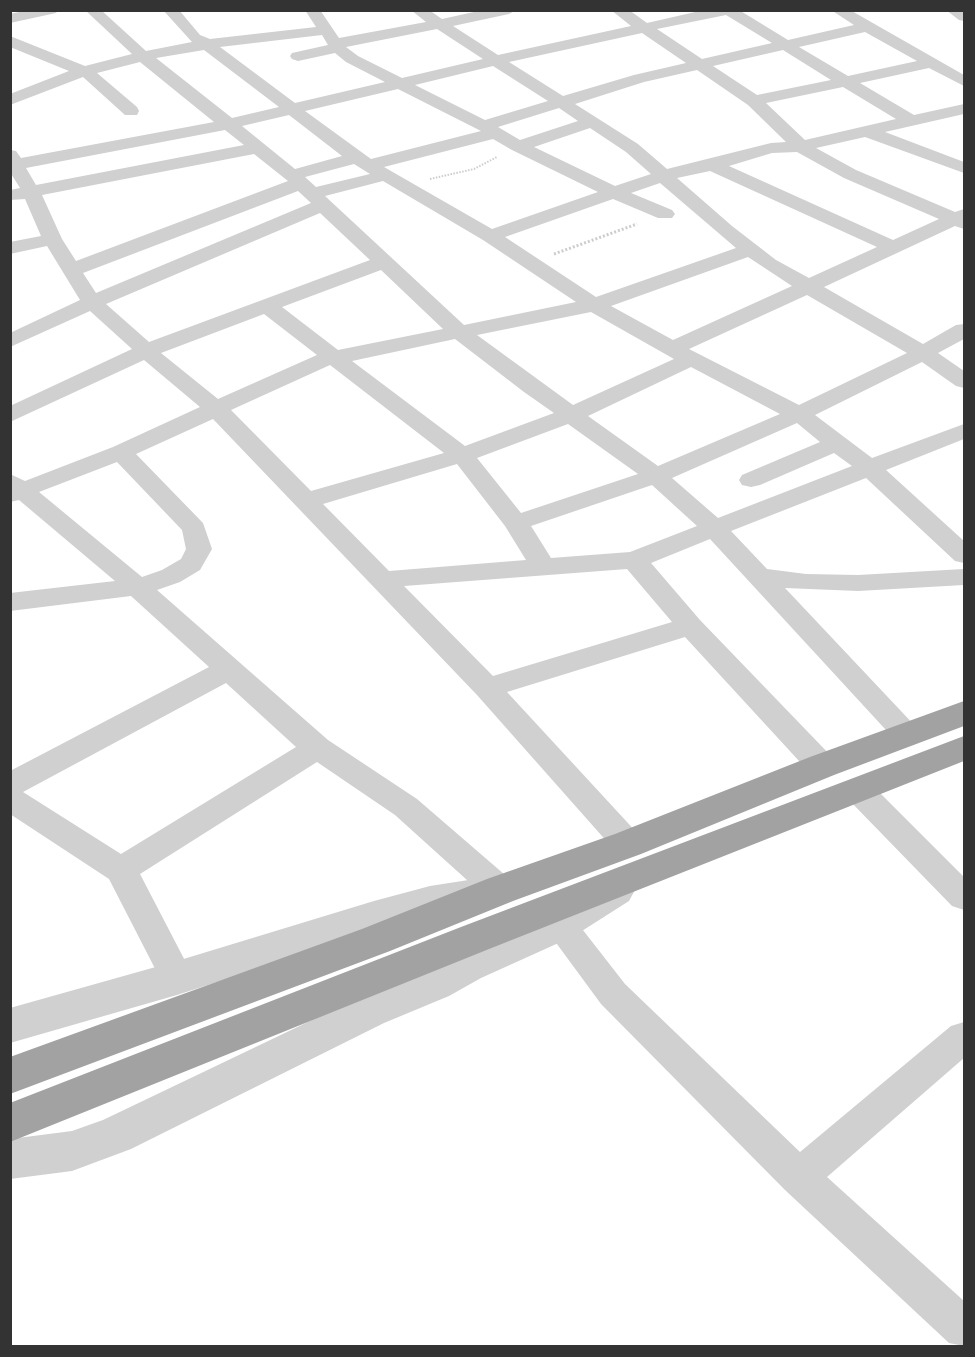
<!DOCTYPE html>
<html>
<head>
<meta charset="utf-8">
<style>
  body { margin:0 }
  #map { position:relative; width:975px; height:1357px; overflow:hidden; background:#fff; font-family:"Alegreya Sans",sans-serif }
  canvas { display:block }
  .frame { position:absolute; inset:0; border:12px solid #333; pointer-events:none }
</style>
</head>
<body>
<div id="map">
<canvas width="975" height="1357"></canvas>
<div class="frame"></div>
</div>
<script>
const ctx = document.querySelector('canvas').getContext('2d');
ctx.lineJoin = 'round';
function toPath(rows) {
  const path = new Path2D();
  for (const r of rows) {
    path.moveTo(r[0], r[1]);
    for (let i = 2; i < r.length; i += 2) path.lineTo(r[i], r[i + 1]);
  }
  return path;
}
function strokePath(path, color, width, dash) {
  ctx.strokeStyle = color;
  ctx.lineWidth = width;
  ctx.lineCap = dash ? 'butt' : 'round';
  ctx.setLineDash(dash || []);
  ctx.stroke(path);
}
function paint(path, color) {
  ctx.fillStyle = color;
  ctx.fill(path, 'evenodd');
}
const pathFar1 = toPath([
  [430,179,474,169,497,157]
]);
const path = toPath([
  [554,254,637,224]
]);
const minor = toPath([
  [28,10,58,10,56,13,10,23,10,14,28,10],
  [85,10,101,10,146,51,192,42,163,10,179,10,200,35,210,39,316,27,305,10,320,10,339,38,426,22,411,10,429,10,442,19,483,10,516,10,509,14,453,26,498,55,631,26,611,10,629,10,647,23,704,10,739,10,788,40,854,25,831,10,850,10,964,75,964,86,929,68,860,83,914,115,964,104,964,114,885,132,964,162,964,173,865,137,816,148,856,170,955,212,964,209,964,229,955,226,824,287,923,344,956,325,964,324,964,339,938,353,964,371,964,388,956,386,922,362,815,415,872,458,964,424,964,439,886,470,964,541,964,563,955,561,866,478,731,531,767,569,806,574,858,575,964,569,964,585,858,591,785,588,917,728,922,735,917,742,907,746,897,742,710,539,651,563,700,620,833,758,837,766,833,774,822,777,811,774,685,637,507,692,639,835,644,844,639,853,628,856,617,853,477,695,213,419,136,454,203,523,212,549,200,570,180,582,157,590,328,740,417,799,512,881,516,890,512,899,500,903,488,899,395,815,317,762,140,874,194,978,189,988,177,992,165,988,109,879,10,814,10,771,209,667,131,596,10,611,10,593,115,581,19,500,10,502,10,474,25,481,113,447,200,407,144,360,10,422,10,406,132,349,90,311,10,347,10,333,80,300,47,246,10,254,10,242,41,236,25,199,10,200,10,190,20,188,10,172,10,150,16,151,21,158,214,122,140,62,97,73,137,107,139,111,137,115,125,115,83,77,10,105,10,94,69,71,10,47,10,36,85,66,132,54,85,10],
  [726,15,772,43,702,59,657,29,726,15],
  [437,29,483,59,402,78,358,56,346,47,437,29],
  [865,32,917,61,848,76,799,47,865,32],
  [642,33,686,63,634,75,563,96,509,62,642,33],
  [322,35,328,45,292,53,290,56,292,59,298,61,335,53,346,62,385,82,295,103,220,47,322,35],
  [204,50,279,107,232,118,156,58,204,50],
  [783,50,831,80,757,95,713,66,783,50],
  [493,66,548,101,485,120,415,85,493,66],
  [697,70,748,105,786,142,771,143,667,169,638,144,575,104,644,82,697,70],
  [843,87,896,119,805,140,766,103,843,87],
  [398,89,481,131,371,159,305,111,398,89],
  [559,108,578,121,520,140,498,127,559,108],
  [289,115,342,156,295,169,242,126,289,115],
  [590,128,626,152,651,174,615,186,534,147,590,128],
  [225,130,244,145,36,185,26,168,225,130],
  [493,139,512,150,598,192,492,229,384,167,493,139],
  [797,152,844,178,939,219,893,240,729,166,772,153,797,152],
  [254,154,288,181,76,261,62,239,42,195,254,154],
  [354,164,370,174,316,187,305,177,354,164],
  [710,171,877,247,809,278,776,260,732,226,677,178,710,171],
  [383,181,483,240,576,302,464,325,325,196,383,181],
  [660,183,736,248,596,297,505,237,613,199,658,218,672,218,675,214,672,210,631,193,660,183],
  [298,191,311,203,96,293,83,273,298,191],
  [320,213,370,260,149,342,106,304,320,213],
  [748,257,792,286,673,340,611,306,748,257],
  [381,270,443,329,338,350,282,307,381,270],
  [807,295,907,353,799,405,689,349,807,295],
  [591,312,674,359,573,405,477,335,591,312],
  [264,314,317,355,218,399,161,353,264,314],
  [455,339,524,392,554,413,465,446,352,361,455,339],
  [330,365,444,453,311,491,231,410,330,365],
  [691,367,780,414,658,466,588,416,691,367],
  [797,423,820,442,742,475,739,480,742,485,751,487,760,485,834,453,852,466,718,518,672,478,797,423],
  [568,424,638,474,521,513,477,458,568,424],
  [117,462,182,530,186,549,181,559,162,570,142,577,39,492,117,462],
  [457,464,505,526,526,560,389,571,323,504,457,464],
  [652,485,697,526,630,552,551,558,531,526,652,485],
  [627,569,672,622,493,676,404,586,627,569],
  [226,683,296,747,121,854,23,792,226,683],
  [946,10,964,10,964,21,959,20,946,10],
  [859,780,870,783,964,877,964,910,952,906,848,799,844,791,848,783,859,780],
  [560,912,572,916,625,984,800,1152,951,1026,964,1022,964,1058,827,1177,964,1301,964,1346,949,1343,785,1190,601,1004,543,925,548,916,560,912]
]);
const tertiary = toPath([
  [616,875,629,879,635,890,629,901,574,936,481,978,449,996,384,1023,131,1149,72,1171,10,1179,10,1139,72,1131,103,1120,356,999,421,972,453,954,546,914,603,879,616,875],
  [475,879,488,883,494,894,488,905,430,916,374,931,177,995,10,1043,10,1008,177,961,374,901,430,886,475,879]
]);
const trunk = toPath([
  [964,701,964,726,834,775,641,854,513,901,390,951,10,1094,10,1057,362,929,487,879,615,834,810,757,964,701],
  [964,736,964,761,489,949,10,1142,10,1103,461,927,964,736]
]);
strokePath(pathFar1, '#cdcdcd', 2, [1.5, 1.5]);
strokePath(path, '#cdcdcd', 3, [2, 2]);
paint(minor, '#d0d0d0');
paint(tertiary, '#d0d0d0');
paint(trunk, '#a2a2a2');
</script>
</body>
</html>
